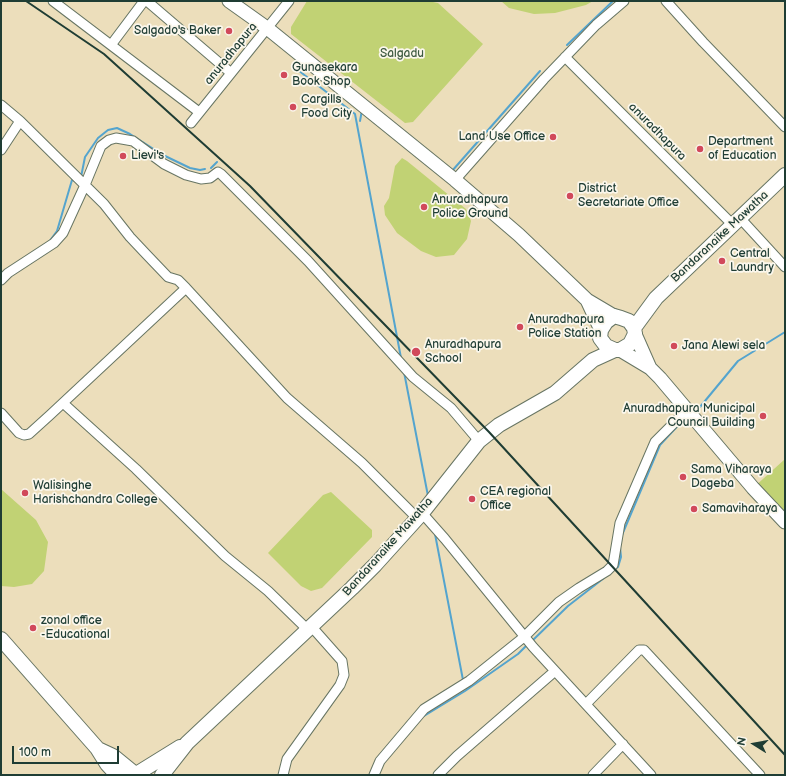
<!DOCTYPE html>
<html>
<head>
<meta charset="utf-8">
<style>
  body { margin:0 }
  #map { position:relative; width:786px; height:776px; overflow:hidden; background:#ecdebb; font-family:"Balsamiq Sans",sans-serif }
  canvas { display:block }
  .frame { position:absolute; inset:0; border:2px solid #1f3d34; pointer-events:none }
  .north { position:absolute; left:734px; top:724px; width:40px; height:40px; -webkit-text-stroke:3px #fbf7ec; paint-order:stroke; rotate:281deg; font-size:11px; font-weight:700; line-height:16px; text-align:center; color:#1f3d34 }
  .north::after { content:''; display:block; margin:auto; width:14px; height:18px; background:#1f3d34; clip-path:polygon(50% 0,100% 100%,50% 72%,0 100%) }
  .scale { position:absolute; left:12px; top:746px; width:107px; height:18px; box-sizing:border-box; border:2px solid #1f3d34; border-top:0; padding-left:5px; font-size:12px; line-height:14px; white-space:nowrap; color:#1f3d34; -webkit-text-stroke:3px #fbf7ec; paint-order:stroke }
</style>
</head>
<body>
<div id="map">
<canvas width="786" height="776"></canvas>
<div class="frame"></div>
<div class="north">N</div>
<div class="scale">100 m</div>
</div>
<script>
const ctx = document.querySelector('canvas').getContext('2d');
ctx.lineJoin = 'round';
function paint(path, color) {
  ctx.fillStyle = color;
  ctx.fill(path, 'evenodd');
}
function toPath(rows) {
  const path = new Path2D();
  for (const r of rows) {
    path.moveTo(r[0], r[1]);
    for (let i = 2; i < r.length; i += 2) path.lineTo(r[i], r[i + 1]);
  }
  return path;
}
function strokePath(path, color, width, dash) {
  ctx.strokeStyle = color;
  ctx.lineWidth = width;
  ctx.lineCap = dash ? 'butt' : 'round';
  ctx.setLineDash(dash || []);
  ctx.stroke(path);
}
function write(font, color, halo, rows, align = 'center') {
  ctx.font = font + ' "Balsamiq Sans",sans-serif';
  ctx.lineWidth = 3.5;
  ctx.setLineDash([]);
  ctx.textBaseline = 'middle';
  ctx.strokeStyle = halo;
  ctx.fillStyle = color;
  for (const [text, x, y, turn = 0] of rows) {
    ctx.save();
    ctx.translate(x, y);
    ctx.rotate((+turn || 0) * Math.PI / 180);
    ctx.textAlign = isNaN(turn) ? turn : align;
    if (halo) ctx.strokeText(text, 0, 0);
    ctx.fillText(text, 0, 0);
    ctx.restore();
  }
}
const green = toPath([
  [307,1,428,1,438,3,483,44,413,122,405,123,291,34,291,27],
  [501,1,593,1,586,5,555,13,534,14,509,8],
  [402,158,407,161,466,209,471,221,467,239,454,255,436,257,421,251,397,233,385,215,384,206,389,198,395,166],
  [785,459,785,522,753,488],
  [1,489,36,520,48,542,44,571,32,584,14,587,1,586],
  [331,492,372,530,372,537,322,588,311,591,301,586,268,553,323,495]
]);
const stream = toPath([
  [567,45,613,1],
  [294,67,355,114,401,358],
  [360,121,362,110],
  [211,168,217,162],
  [452,171,540,71],
  [81,177,85,157,98,138,108,130,117,128,130,134,163,155,190,168,200,170,205,169],
  [49,242,57,231,72,180,76,181],
  [404,372,428,496],
  [695,411,700,407,738,361,785,332],
  [435,534,463,680],
  [622,535,660,445,683,420],
  [615,569,618,567,621,557,620,547],
  [532,641,568,606,604,578],
  [424,716,465,691,518,654,527,645]
]);
const minor = toPath([
  [53,1,199,112],
  [147,1,231,73],
  [666,1,703,42,785,127],
  [111,45,144,1],
  [565,57,733,225],
  [1,105,20,121,104,204,130,237,146,254,168,277,178,280,186,288,287,398,362,463,417,518],
  [191,123,289,1],
  [1,150,20,121],
  [455,180,544,79,596,25,624,1],
  [740,218,785,267],
  [1,280,8,273,54,243,63,233,85,185,101,146,109,140,116,138,133,141,164,164,186,175,201,179,210,178,218,172,221,174,308,261,413,377,451,408,479,441],
  [63,403,136,469,225,556,268,591,308,630],
  [1,413,19,433,24,435,29,434,50,415,186,288],
  [422,513,445,539,533,647,651,775],
  [586,704,639,650,644,650,760,775],
  [283,775,287,759,340,685,344,675,342,661,311,626],
  [374,775,380,761,424,709,469,681,524,637,559,602,579,588,607,571,613,565,620,523,655,442,688,409],
  [438,775,457,756,555,671],
  [593,775,623,744]
]);
const primary = toPath([
  [229,1,267,28,455,180,519,235,587,300,614,316],
  [587,300,601,330],
  [635,334,650,368],
  [620,350,650,368,660,378,753,488,785,522]
]);
const trunk = toPath([
  [614,316,621,318,629,321,634,328,635,334,630,344,620,350,615,350,606,346,600,338,601,330,606,322,614,316],
  [634,328,656,298,785,175],
  [1,639,97,748,107,764,117,775],
  [98,749,113,756,135,774],
  [138,773,180,747],
  [162,775,187,743,352,588,375,565,422,513,479,441,499,425,555,393,593,360,615,350]
]);
const rail = toPath([
  [26,1,104,54,250,186,489,432,785,755]
]);
const markers = [
  [229,31,4,"#d1495b"],
  [284,75,4,"#d1495b"],
  [293,107,4,"#d1495b"],
  [553,137,4,"#d1495b"],
  [700,149,4,"#d1495b"],
  [123,156,4,"#d1495b"],
  [570,196,4,"#d1495b"],
  [424,207,4,"#d1495b"],
  [722,261,4,"#d1495b"],
  [520,327,4,"#d1495b"],
  [674,346,4,"#d1495b"],
  [416,352,5,"#d1495b"],
  [763,416,4,"#d1495b"],
  [683,477,4,"#d1495b"],
  [25,493,4,"#d1495b"],
  [472,499,4,"#d1495b"],
  [694,509,4,"#d1495b"],
  [33,628,4,"#d1495b"]
];
const poiNames = [
  ["Salgado's Baker",221,31,"right"],
  ["Gunasekara",292,68],
  ["Book Shop",292,82],
  ["Cargills",301,100],
  ["Food City",301,114],
  ["Land Use Office",545,137,"right"],
  ["Department",708,142],
  ["of Education",708,156],
  ["Lievi's",131,156],
  ["District",578,189],
  ["Secretariate Office",578,203],
  ["Anuradhapura",432,200],
  ["Police Ground",432,214],
  ["Central",730,254],
  ["Laundry",730,268],
  ["Anuradhapura",528,320],
  ["Police Station",528,334],
  ["Anuradhapura",425,345],
  ["School",425,359],
  ["Jana Alewi sela",682,346],
  ["Anuradhapura Municipal",755,409,"right"],
  ["Council Building",755,423,"right"],
  ["Sama Viharaya",691,470],
  ["Dageba",691,484],
  ["Walisinghe",33,486],
  ["Harishchandra College",33,500],
  ["CEA regional",480,492],
  ["Office",480,506],
  ["Samaviharaya",702,509],
  ["zonal office",41,621],
  ["-Educational",41,635]
];
const streetNames = [
  ["anuradhapura",231,54,-51],
  ["anuradhapura",657,132,45],
  ["Bandaranaike Mawatha",720,237,-43],
  ["Bandaranaike Mawatha",388,547,-48]
];
const parkNames = [
  ["Salgadu",402,54]
];
paint(green, '#c1d274');
strokePath(stream, '#54a4ce', 2);
strokePath(minor, '#677563', 11);
strokePath(primary, '#677563', 15);
strokePath(trunk, '#677563', 16);
strokePath(minor, '#fff', 9);
strokePath(primary, '#fff', 13);
strokePath(trunk, '#fff', 14);
strokePath(rail, '#1f3d34', 2);
for (const [x, y, r, color] of markers) {
  const dot = new Path2D();
  dot.arc(x, y, r, 0, 2 * Math.PI);
  ctx.fillStyle = color;
  ctx.fill(dot);
  strokePath(dot, '#fbf7ec', 1.5);
}
write('12px', '#1f3d34', '#fbf7ec', poiNames, 'left');
write('12px', '#1f3d34', '#fbf7ec', streetNames);
write('12px', '#3f5b41', '#fbf7ec', parkNames);
</script>
</body>
</html>
